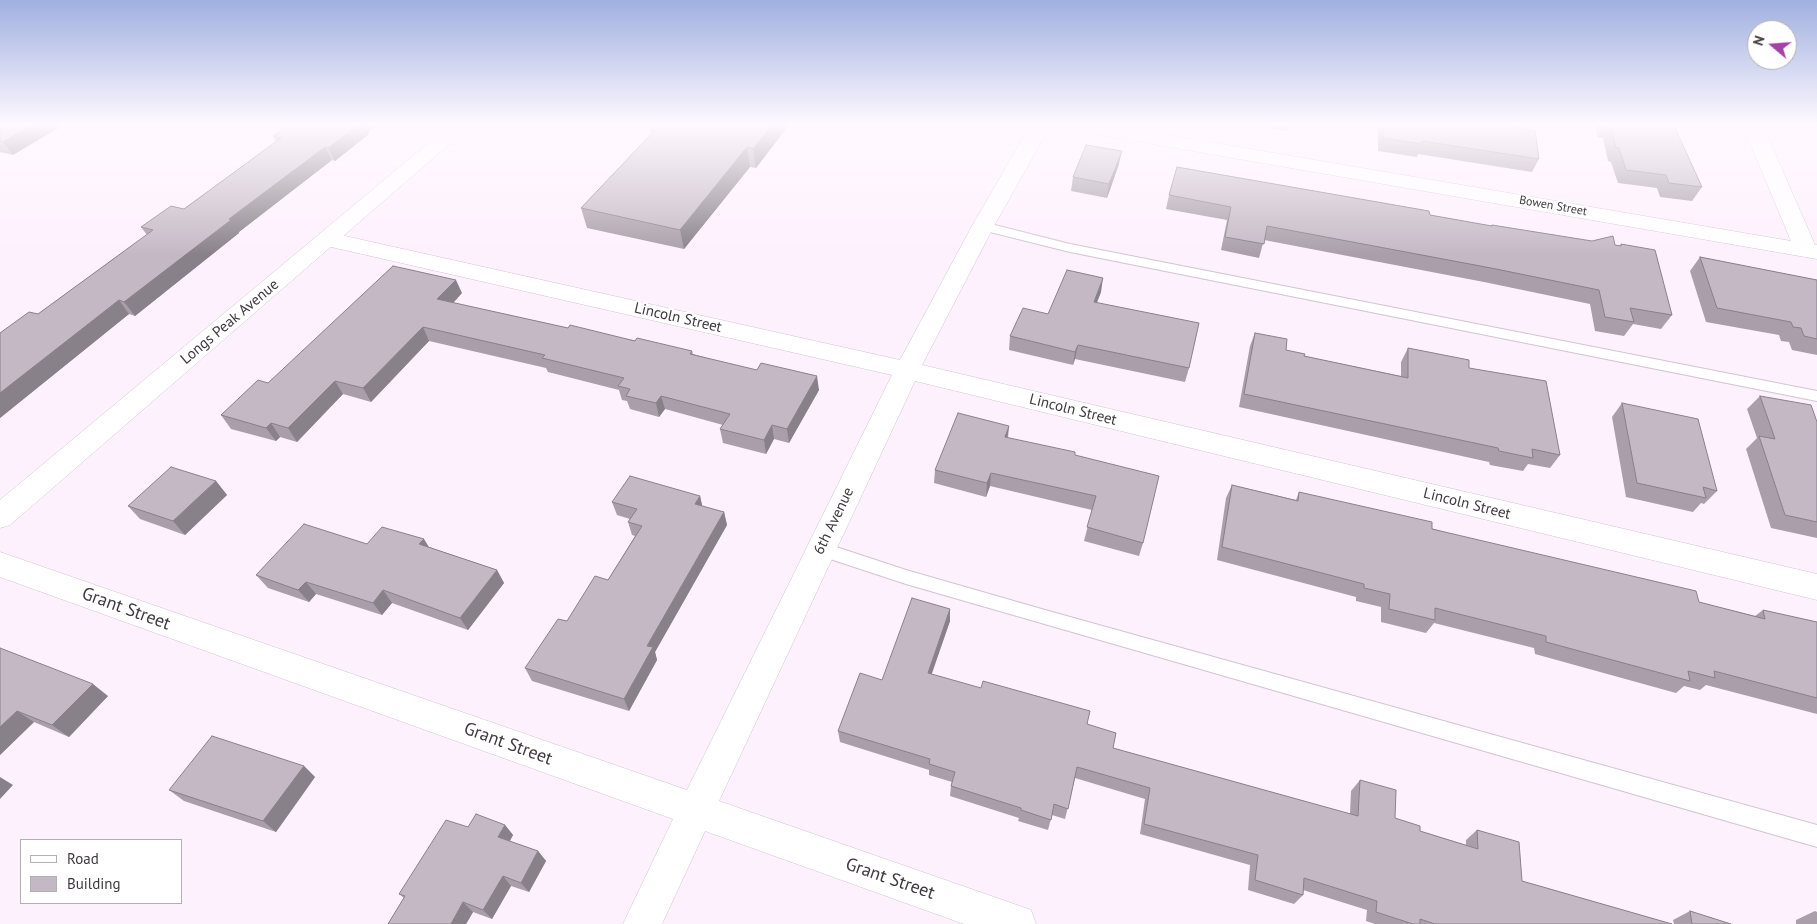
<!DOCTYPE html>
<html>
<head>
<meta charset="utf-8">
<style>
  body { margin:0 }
  #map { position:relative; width:1817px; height:924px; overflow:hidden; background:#fef1fe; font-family:"PT Sans",sans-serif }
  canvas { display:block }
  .legend { position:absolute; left:20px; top:839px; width:162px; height:65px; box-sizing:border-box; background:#fff; border:1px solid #b2b0b2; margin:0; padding:6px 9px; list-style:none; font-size:15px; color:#3e393e }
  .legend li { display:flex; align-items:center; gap:10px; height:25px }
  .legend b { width:25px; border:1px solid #b2b0b2 }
  .north { position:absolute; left:1747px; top:20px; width:50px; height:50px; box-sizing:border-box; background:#fff; border:1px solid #b2b0b2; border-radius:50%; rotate:288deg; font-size:14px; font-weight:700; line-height:20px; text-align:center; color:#3e393e }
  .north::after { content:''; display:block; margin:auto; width:18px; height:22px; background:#a442a8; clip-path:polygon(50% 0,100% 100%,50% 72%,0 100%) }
</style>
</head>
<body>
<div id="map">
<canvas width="1817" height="924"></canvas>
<ul class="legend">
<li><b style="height:6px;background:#fff"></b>Road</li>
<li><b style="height:14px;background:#c4b8c4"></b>Building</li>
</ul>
<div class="north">N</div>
</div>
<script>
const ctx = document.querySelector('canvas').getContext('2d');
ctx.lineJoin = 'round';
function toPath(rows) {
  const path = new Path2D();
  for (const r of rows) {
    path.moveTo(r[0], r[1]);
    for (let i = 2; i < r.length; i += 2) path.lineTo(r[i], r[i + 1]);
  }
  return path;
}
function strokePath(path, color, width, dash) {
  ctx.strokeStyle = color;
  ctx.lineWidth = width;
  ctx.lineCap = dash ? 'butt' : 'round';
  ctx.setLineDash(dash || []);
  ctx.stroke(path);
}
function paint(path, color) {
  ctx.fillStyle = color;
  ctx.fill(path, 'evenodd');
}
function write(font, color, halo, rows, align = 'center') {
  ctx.font = font + ' "PT Sans",sans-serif';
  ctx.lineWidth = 5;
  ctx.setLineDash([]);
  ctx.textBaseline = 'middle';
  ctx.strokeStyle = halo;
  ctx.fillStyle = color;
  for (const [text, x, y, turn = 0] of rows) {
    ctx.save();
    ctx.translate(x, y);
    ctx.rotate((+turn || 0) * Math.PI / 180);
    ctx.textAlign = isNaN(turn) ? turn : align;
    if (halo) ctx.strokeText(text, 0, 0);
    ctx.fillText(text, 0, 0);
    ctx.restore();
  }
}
const service = toPath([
  [983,222,1070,244,1817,391,1817,401,1070,252,978,229,977,226,978,223,983,222],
  [821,542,906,570,1045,610,1817,825,1817,847,906,584,815,554,812,549,815,544,821,542]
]);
const minor = toPath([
  [1030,126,1050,126,994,226,922,365,1817,574,1817,600,915,381,719,801,1017,905,1031,910,1036,924,964,924,705,831,662,924,623,924,673,819,0,577,0,552,687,790,892,375,327,246,319,244,316,239,319,234,327,232,900,360,972,226,1030,126],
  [1073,126,1115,126,1791,241,1743,126,1763,126,1815,245,1817,245,1817,259,1083,132,1076,130,1073,126]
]);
const tertiary = toPath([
  [449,126,470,126,10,525,0,528,0,500,449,126]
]);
const wall = toPath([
  [0,126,13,155,0,152],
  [287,126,376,126,368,132,369,134,335,161,332,160,239,232,239,233,135,316,129,314,0,418,0,333,38,314,147,235,141,227,184,209,276,141,273,136],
  [788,126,756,168,750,167,684,249,587,228,581,208,651,134,650,129],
  [1255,126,1290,126,1288,131],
  [1378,126,1509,126,1539,159,1532,172,1418,154,1417,157,1378,151],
  [1596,126,1675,126,1676,130,1702,187,1692,201,1660,197,1657,188,1618,183,1611,162,1608,161,1603,138,1597,137],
  [1119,164,1107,198,1071,191,1073,177],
  [1169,195,1430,215,1491,226,1492,225,1620,246,1621,244,1672,315,1661,329,1633,324,1624,336,1595,331,1590,304,1484,282,1264,240,1259,258,1221,250,1227,220,1166,209],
  [1700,257,1817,280,1817,355,1792,350,1789,342,1781,341,1779,335,1706,322,1690,271],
  [1101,292,1097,302,1189,368,1185,382,1075,359,1073,365,1009,350,1010,336,1048,314],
  [462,293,453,303,568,328,692,351,693,354,819,390,789,443,774,439,766,454,723,443,720,429,723,425,665,409,659,417,630,409,627,401,622,400,619,390,548,372,546,368,429,341,371,402,343,394,297,442,280,437,276,441,231,429,221,415,268,383],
  [1255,333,1286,350,1304,356,1401,376,1401,362,1408,348,1469,368,1560,455,1550,468,1528,464,1523,471,1490,465,1489,462,1239,407,1250,346],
  [1760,396,1817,422,1817,538,1771,528,1746,449,1757,438,1747,409],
  [1622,403,1717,491,1704,504,1701,503,1693,512,1626,497,1612,417],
  [1009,426,1008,438,1075,455,1143,543,1139,556,1084,541,1092,510,990,486,986,497,934,483,935,470],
  [216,481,227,495,185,535,140,519,128,506],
  [1232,485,1296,500,1299,492,1699,602,1755,616,1763,610,1817,622,1817,714,1706,685,1700,690,1684,686,1676,693,1535,654,1534,648,1434,623,1426,633,1381,622,1381,607,1356,601,1356,597,1217,560,1226,498],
  [700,496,702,506,724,512,727,525,655,652,657,660,629,711,532,681,525,668,567,621,608,580,635,536,632,535,628,522,630,519,617,515,612,502],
  [367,544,429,547,497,570,504,583,468,630,392,603,382,615,316,594,309,602,268,588,256,575],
  [950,609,950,621,931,674,1087,724,1113,748,1350,814,1351,791,1360,780,1395,818,1420,831,1466,845,1466,840,1477,830,1522,881,1672,924,1375,924,1366,921,1367,910,1303,890,1303,895,1294,904,1248,890,1250,865,1140,834,1145,799,1075,778,1065,819,1052,815,1048,830,1018,821,1019,818,950,796,951,786,952,782,929,775,929,770,840,742,838,731,882,680],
  [0,648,108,696,69,737,34,722,0,755],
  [304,766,315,777,276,832,184,801,169,790],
  [505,825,513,835,510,841,538,851,546,861,529,892,511,886,492,919,473,912,466,924,388,924,404,898,399,894,468,827],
  [1690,911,1731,924,1674,924,1673,920],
  [1815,911,1817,912,1817,924,1796,924,1796,920]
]);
const shadedWall = toPath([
  [30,126,62,126,13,155,3,142],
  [357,126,376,126,368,132,369,134,335,161,328,148],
  [771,126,788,126,756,168,753,149],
  [325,147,332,160,239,232,239,233,135,316,124,302,229,219],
  [747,147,750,167,684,249,680,230],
  [1122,151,1119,164,1107,198,1109,184],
  [1103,278,1101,292,1092,315,1094,302],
  [456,280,462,293,444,313,437,299],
  [119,300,129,314,0,418,0,393],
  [423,327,429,341,371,402,363,388],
  [1078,345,1075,359,1073,365,1075,352],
  [817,376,819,390,789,443,787,429],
  [335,381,343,394,297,442,288,428],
  [661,396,665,409,659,417,656,403],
  [271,423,280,437,276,441,266,428],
  [772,425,774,439,766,454,764,440],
  [1009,426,1007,439,1005,437],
  [991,473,990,486,986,497,987,483],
  [216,481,227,495,185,535,173,521],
  [700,496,703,509,695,504],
  [724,512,727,525,655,652,657,660,629,711,624,699,647,646],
  [424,539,432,552,419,544],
  [497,570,504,583,468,630,460,618],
  [306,582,316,594,309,602,298,590],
  [383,590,392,603,382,615,373,603],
  [950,609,950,621,928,685,928,673],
  [93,684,108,696,69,737,52,725],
  [17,711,34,722,0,755,0,727],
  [304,766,315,777,276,832,263,821],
  [0,777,13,785,0,799],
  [505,825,513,835,506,847,498,837],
  [538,851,546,861,529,892,521,883],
  [503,876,511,886,492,919,483,910],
  [463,902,473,912,466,924,451,924]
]);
const building = toPath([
  [0,126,30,126,3,142,0,141,0,126],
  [287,126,357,126,328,148,325,147,229,219,231,220,124,302,119,300,0,393,0,333,29,312,38,314,153,230,141,227,171,206,184,209,281,138,273,136,287,126],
  [653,126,771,126,753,149,747,147,680,230,581,208,655,130,650,129,653,126],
  [1383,126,1509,126,1535,130,1539,159,1422,141,1422,144,1383,138,1383,126],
  [1611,126,1675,126,1676,130,1702,187,1669,183,1666,175,1626,170,1619,148,1616,148,1611,126],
  [1086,145,1122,151,1109,184,1073,177,1086,145],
  [1177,167,1429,211,1430,215,1492,226,1492,225,1592,241,1613,236,1615,245,1621,246,1621,244,1655,250,1672,315,1630,308,1634,322,1605,317,1599,290,1491,268,1267,226,1264,244,1225,237,1231,207,1169,195,1177,167],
  [1700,257,1817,280,1817,339,1804,336,1801,328,1793,327,1791,322,1717,308,1700,257],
  [393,266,456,280,437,299,568,328,570,325,635,341,637,338,692,351,690,354,757,370,761,363,817,376,787,429,772,425,764,440,720,429,730,414,661,396,656,403,626,396,630,389,618,386,624,378,542,358,545,355,423,327,363,388,335,381,288,428,271,423,266,428,221,415,258,380,268,383,393,266],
  [1067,270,1103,278,1094,302,1199,323,1189,368,1078,345,1075,352,1010,336,1023,308,1048,314,1067,270],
  [1255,333,1287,339,1286,350,1305,354,1304,356,1408,378,1408,348,1469,360,1469,368,1546,381,1560,455,1532,449,1533,458,1499,451,1498,448,1244,394,1255,333],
  [1760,396,1811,405,1817,422,1817,522,1785,515,1759,436,1775,439,1760,396],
  [1622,403,1698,419,1717,491,1703,487,1706,498,1637,483,1622,403],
  [958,413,1009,426,1005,437,1075,452,1075,455,1159,476,1143,543,1087,527,1096,496,991,473,987,483,935,470,958,413],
  [171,467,216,481,173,521,128,506,171,467],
  [630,476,700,496,695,504,724,512,647,646,653,647,624,699,525,668,558,619,567,621,595,576,608,580,642,526,628,522,637,509,612,502,630,476],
  [1232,485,1298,501,1299,492,1432,522,1432,529,1696,591,1699,602,1765,619,1763,610,1817,622,1817,698,1714,671,1715,678,1688,671,1690,681,1546,642,1546,636,1435,608,1435,620,1389,609,1390,594,1364,588,1364,584,1222,547,1232,485],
  [304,524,367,544,382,527,424,539,419,544,497,570,460,618,383,590,373,603,306,582,298,590,256,575,304,524],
  [912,598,950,609,928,673,981,688,983,681,1090,711,1087,724,1116,733,1113,748,1358,816,1360,780,1396,790,1395,818,1420,826,1420,831,1478,849,1477,830,1519,842,1522,881,1672,924,1435,924,1420,919,1420,924,1413,924,1376,912,1377,901,1304,878,1303,895,1255,880,1258,855,1144,824,1150,788,1077,767,1068,809,1054,804,1051,820,1021,810,1021,808,951,786,955,772,929,764,930,759,838,731,860,673,882,680,912,598],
  [0,648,93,684,52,725,17,711,0,727,0,648],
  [212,736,304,766,263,821,169,790,212,736],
  [476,814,505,825,498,837,538,851,521,883,503,876,483,910,463,902,451,924,388,924,405,896,399,894,446,820,468,827,476,814],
  [1690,911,1731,924,1692,924,1690,911]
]);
const farStreetnames = [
  ["Bowen Street",1553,206,10]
];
const streetNames = [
  ["Lincoln Street",678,318,13],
  ["Longs Peak Avenue",230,322,-40],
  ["Lincoln Street",1073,410,14],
  ["Lincoln Street",1467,504,14],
  ["6th Avenue",834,521,-64]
];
const nearStreetnames = [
  ["Grant Street",126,609,20],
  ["Grant Street",508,744,20],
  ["Grant Street",890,879,19]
];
strokePath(service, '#d1c4d1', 2);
strokePath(minor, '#d1c4d1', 1);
strokePath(tertiary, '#d1c4d1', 1);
paint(service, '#fff');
paint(minor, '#fff');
paint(tertiary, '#fff');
paint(wall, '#a99ea9');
paint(shadedWall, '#898189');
paint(building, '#c4b8c4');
strokePath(building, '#898189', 1);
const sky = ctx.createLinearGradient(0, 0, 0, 255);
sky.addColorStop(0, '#a0b0e0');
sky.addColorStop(0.49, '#fff9ff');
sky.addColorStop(1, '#fff9ff00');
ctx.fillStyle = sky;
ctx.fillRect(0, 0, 1817, 255);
write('12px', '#3e393e', '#fff', farStreetnames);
write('15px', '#3e393e', '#fff', streetNames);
write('18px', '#3e393e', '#fff', nearStreetnames);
</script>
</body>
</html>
